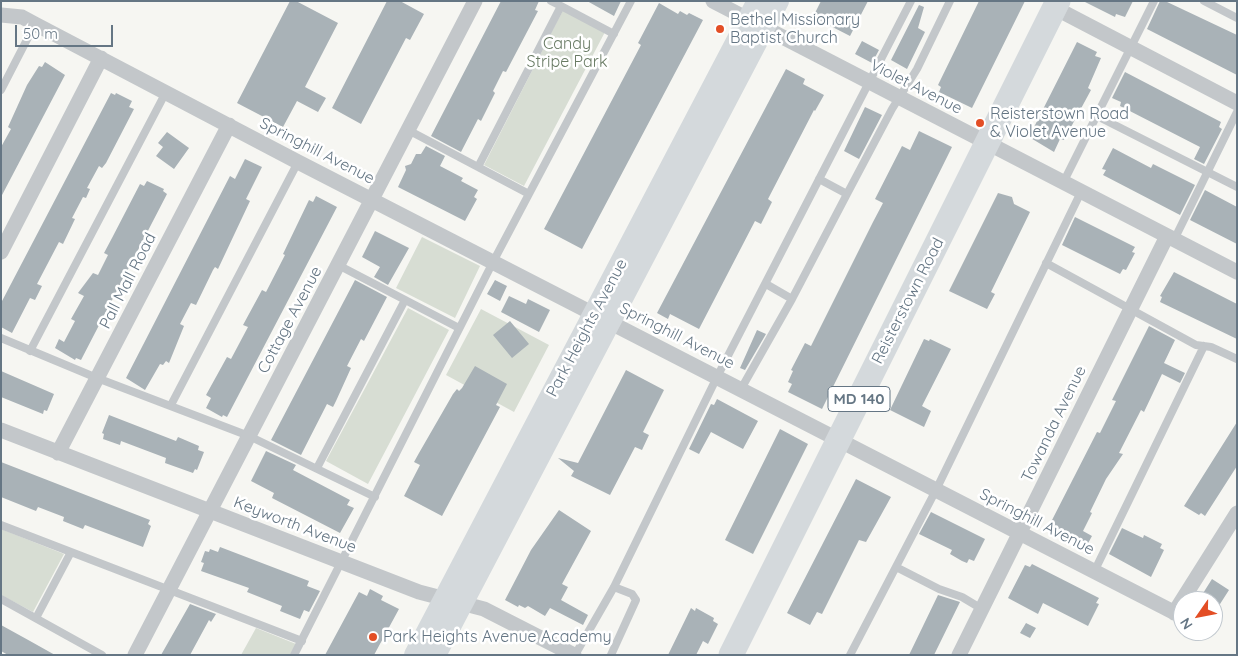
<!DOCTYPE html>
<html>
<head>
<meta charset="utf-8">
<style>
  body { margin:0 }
  #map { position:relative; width:1238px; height:656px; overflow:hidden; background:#f6f6f2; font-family:Quicksand,sans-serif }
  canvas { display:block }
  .frame { position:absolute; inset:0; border:2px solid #657684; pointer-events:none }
  .north { position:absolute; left:1173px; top:591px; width:50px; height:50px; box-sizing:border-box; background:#fff; border:1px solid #c1c8ce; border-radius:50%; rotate:237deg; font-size:14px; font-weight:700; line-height:20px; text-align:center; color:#657684 }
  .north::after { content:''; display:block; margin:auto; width:18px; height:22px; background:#e34e25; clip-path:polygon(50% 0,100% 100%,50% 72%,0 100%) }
  .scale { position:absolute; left:15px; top:25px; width:98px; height:22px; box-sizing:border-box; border:2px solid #657684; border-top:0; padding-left:6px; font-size:15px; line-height:18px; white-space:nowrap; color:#657684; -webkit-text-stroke:4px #fff; paint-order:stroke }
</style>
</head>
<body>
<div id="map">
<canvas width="1238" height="656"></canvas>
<div class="frame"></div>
<div class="north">N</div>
<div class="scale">50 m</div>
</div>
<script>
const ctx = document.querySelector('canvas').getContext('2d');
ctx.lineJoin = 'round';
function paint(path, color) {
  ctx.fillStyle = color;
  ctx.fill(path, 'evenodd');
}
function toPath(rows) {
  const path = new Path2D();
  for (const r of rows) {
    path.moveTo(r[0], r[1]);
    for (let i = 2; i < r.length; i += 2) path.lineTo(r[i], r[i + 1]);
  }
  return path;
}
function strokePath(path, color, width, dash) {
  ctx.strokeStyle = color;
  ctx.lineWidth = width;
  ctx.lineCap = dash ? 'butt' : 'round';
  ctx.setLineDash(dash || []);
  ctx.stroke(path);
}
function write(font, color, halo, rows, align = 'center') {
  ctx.font = font + ' Quicksand,sans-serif';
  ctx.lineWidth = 5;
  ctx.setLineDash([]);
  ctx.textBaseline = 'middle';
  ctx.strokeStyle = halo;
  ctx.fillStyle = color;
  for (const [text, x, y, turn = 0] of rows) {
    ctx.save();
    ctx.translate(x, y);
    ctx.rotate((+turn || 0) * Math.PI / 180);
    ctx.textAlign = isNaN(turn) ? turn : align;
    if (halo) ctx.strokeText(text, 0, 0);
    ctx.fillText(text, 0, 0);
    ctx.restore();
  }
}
const green = toPath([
  [563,10,605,32,524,186,484,165],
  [422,237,480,266,455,318,396,288],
  [408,308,449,330,368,484,326,461],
  [481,309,549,345,514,412,446,375],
  [1,529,64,554,33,612,1,595],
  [256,628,296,644,290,655,241,655]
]);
const building = toPath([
  [290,1,296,1,338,23,305,87,326,98,318,112,297,101,283,127,237,103],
  [387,1,400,1,424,14,410,40,406,38,361,124,332,108],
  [501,1,539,1,535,10,538,11,506,72,503,71,493,91,495,93,481,121,478,119,461,152,431,136],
  [587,1,621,1,614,16],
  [821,1,868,1,850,36,813,17],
  [979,1,1025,1,972,108,939,92,941,87,938,85],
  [1083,1,1133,1,1125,17,1116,14,1115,17],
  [1160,1,1165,1,1237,35,1237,75,1147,29],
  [659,3,678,14,680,11,687,15,689,13,703,20,582,249,544,229,641,45,638,43],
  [919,5,924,7,918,28,925,32,907,69,891,60],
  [862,41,879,50,872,63,855,54],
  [1077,42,1097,52,1095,56,1101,58,1088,88,1091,90,1064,140,1060,139,1054,152,1029,137],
  [45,62,65,75,1,197,1,147,11,129,8,127,27,85,39,66,42,67],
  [786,69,805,79,803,84,824,95,815,111,814,110,768,199,772,202,761,224,755,221,699,329,670,314,668,319,657,313],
  [1125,72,1221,122,1219,127,1222,129,1204,164,1194,159,1200,147,1120,106,1121,102,1112,98],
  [111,93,115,95,116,93,132,101,129,107,134,109,106,163,102,168,99,166,87,188,90,189,86,198,83,197,72,218,75,219,63,244,59,242,37,284,42,286,35,300,30,298,12,333,1,327,1,303],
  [865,107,882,115,859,159,844,151],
  [919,131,952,147,822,409,788,392,792,384,788,382,793,371,791,370,805,343,811,346,873,222,883,203,875,199,902,146,910,150],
  [167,132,189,148,174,169,156,156,163,147,158,143],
  [426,146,445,156,440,166,463,178,461,181,478,190,474,197,477,199,465,221,398,187,406,170,405,166,411,164,416,154,421,154],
  [1113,148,1151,168,1153,164,1195,185,1180,215,1103,175,1106,170,1102,169],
  [245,159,262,167,246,199,250,201,218,269,215,267,213,270,196,305,191,303,180,324,184,326,169,363,166,361,163,365,160,364,145,390,126,378,230,176,235,179],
  [147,181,164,189,163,191,167,194,81,360,76,358,75,360,55,348,59,339,64,342,75,321,71,319,84,296,78,293,93,273,98,275,108,255,104,253,112,238,140,184,144,186],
  [1205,190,1237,207,1237,244,1190,220],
  [998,193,1012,197,1014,204,1030,212,991,292,995,294,987,309,949,291],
  [316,196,337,207,227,417,223,415,222,417,206,408,211,398,206,395,227,357,231,359,248,327,243,325,262,290,266,292,285,255,283,254,309,200,313,202],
  [1075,217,1135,247,1132,252,1135,253,1126,270,1123,269,1120,274,1062,245],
  [375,231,409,248,388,285,374,277,380,267,362,257],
  [1174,272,1237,304,1237,339,1160,302,1162,297,1160,296],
  [355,280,387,297,364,341,361,339,347,366,351,368,336,401,333,407,327,404,301,455,271,440],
  [495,280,507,286,500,301,487,294],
  [509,296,526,304,528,299,550,310,539,332,501,312],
  [510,321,529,344,512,358,493,335],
  [1149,326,1175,340,1164,363,1185,373,1180,383,1162,374,1144,412,1141,410,1119,453,1123,454,1106,479,1090,512,1092,513,1083,531,1092,536,1086,547,1052,530,1055,524,1051,522,1097,432,1100,433,1116,401,1112,400],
  [757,330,766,334,745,370,740,368],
  [924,339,929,341,930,339,951,349,922,406,931,411,924,427,890,410],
  [475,366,507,384,496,405,500,407,442,516,404,496,420,465,414,462,419,453,453,394,457,389,459,391,462,388],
  [626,370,664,390,643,432,649,435,642,450,635,447,610,495,571,476,574,471,558,458,578,463],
  [1,371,54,394,47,411,44,410,43,414,1,397],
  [717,399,758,421,743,449,711,432,699,454,689,449,711,404,714,405],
  [109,415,176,441,178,437,199,446,198,450,204,452,197,470,195,469,193,473,165,463,166,458,121,441,120,445,103,439,104,434,102,433],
  [1237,422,1237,466,1205,516,1201,513,1199,515,1184,506],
  [780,429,808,444,753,554,725,540],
  [266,451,296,465,293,470,350,500,347,505,354,508,340,533,272,498,274,493,251,481],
  [1,462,150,520,148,524,151,526,143,547,85,525,83,529,63,521,64,517,38,507,36,511,1,497],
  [856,479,891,497,866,542,859,540,822,614,817,612,810,625,787,613],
  [559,510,591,531,562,584,568,587,561,600,588,615,583,625,550,608,545,616,528,606,525,608,519,605,518,607,505,600,531,550],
  [931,512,985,539,974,561,969,559,967,563,962,561,950,554,952,550,919,534],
  [1122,528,1143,538,1144,535,1162,544,1160,548,1164,550,1151,577,1109,554],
  [220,547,309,581,307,586,320,591,309,612,304,610,300,619,280,611,282,606,247,592,249,588,201,571,204,563,201,562,205,551,209,552,210,549,218,552],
  [1032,564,1099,598,1096,603,1099,604,1088,626,1043,603,1038,614,1008,598,1025,565,1030,567],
  [1212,579,1229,590,1213,615,1213,601,1206,601,1200,598],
  [370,589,383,596,381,600,399,609,374,655,325,655,359,592,367,596],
  [938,595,960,602,934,655,909,655],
  [190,604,216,614,211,622,209,620,190,655,161,655],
  [691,608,695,611,696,608,714,618,713,621,718,624,708,644,703,641,696,655,668,655],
  [1026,623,1036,628,1030,638,1020,633],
  [1,625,30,641,55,655,8,655,1,651]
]);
const lane = toPath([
  [551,1,561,6],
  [1204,1,1237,18],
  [1,90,35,24],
  [1097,116,1237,187],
  [408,130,529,194],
  [478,167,561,6,614,34],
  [1063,183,1154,1],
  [847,194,892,109,917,69,950,1],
  [1174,240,1237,112],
  [1046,263,1196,345,1211,347,1237,359],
  [338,265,459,328],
  [766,284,792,299,847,194,819,179],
  [1,338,97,378,249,436,375,497],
  [30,351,166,92],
  [741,389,792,299],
  [171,405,298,162],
  [317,468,405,300],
  [1,525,302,641],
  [896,567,939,589,962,597,982,609],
  [1094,572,1204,346],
  [1,599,102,655],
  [36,618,71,552],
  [294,655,493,262,631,1],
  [575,655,614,587,717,377,911,1],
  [611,655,636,600,632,594,614,587],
  [850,655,936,490,1081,192]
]);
const street = toPath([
  [713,1,1237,272],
  [1055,8,1237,103],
  [1,15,22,17,35,24,298,162,1183,617],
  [1,252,101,58],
  [1,430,419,592,484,609,574,655],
  [58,453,229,125],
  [1174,613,1237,513],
  [135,655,475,1],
  [959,655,1167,236]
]);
const secondary = toPath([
  [415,655,758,1],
  [435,655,778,1]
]);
const primary = toPath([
  [731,655,1058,1]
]);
const markers = [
  [720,29,5,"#e34e25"],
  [980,123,5,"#e34e25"],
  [373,637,5,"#e34e25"]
];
const shields = [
  [859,399,62]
];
const shieldNames = [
  ["MD 140",859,399]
];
const poiNames = [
  ["Bethel Missionary",730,20],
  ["Baptist Church",730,38],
  ["Reisterstown Road",990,114],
  ["& Violet Avenue",990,132],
  ["Park Heights Avenue Academy",383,637]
];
const parkNames = [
  ["Candy",567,44],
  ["Stripe Park",567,62]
];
const streetNames = [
  ["Violet Avenue",916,87,27],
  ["Springhill Avenue",317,151,27],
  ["Pall Mall Road",128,281,-63],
  ["Reisterstown Road",908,301,-63],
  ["Cottage Avenue",290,320,-62],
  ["Park Heights Avenue",587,328,-62],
  ["Springhill Avenue",677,336,27],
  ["Towanda Avenue",1054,424,-64],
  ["Springhill Avenue",1037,522,27],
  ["Keyworth Avenue",295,525,21]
];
paint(green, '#d7ddd3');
paint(building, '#a9b2b7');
strokePath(lane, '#c3c7ca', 8);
strokePath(street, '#c3c7ca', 15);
strokePath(secondary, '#d4d9dc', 22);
strokePath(primary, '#d4d9dc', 25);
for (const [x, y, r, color] of markers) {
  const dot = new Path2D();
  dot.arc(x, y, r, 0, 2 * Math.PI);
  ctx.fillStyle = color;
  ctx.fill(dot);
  strokePath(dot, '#fff', 2);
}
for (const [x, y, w] of shields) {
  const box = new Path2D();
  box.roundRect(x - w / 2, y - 12.5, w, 25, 4);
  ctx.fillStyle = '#fff';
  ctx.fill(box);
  strokePath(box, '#657684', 1);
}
write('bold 15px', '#657684', null, shieldNames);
write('16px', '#657684', '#fff', poiNames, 'left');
write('16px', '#697b64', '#fff', parkNames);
write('16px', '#657684', '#fff', streetNames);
</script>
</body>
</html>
